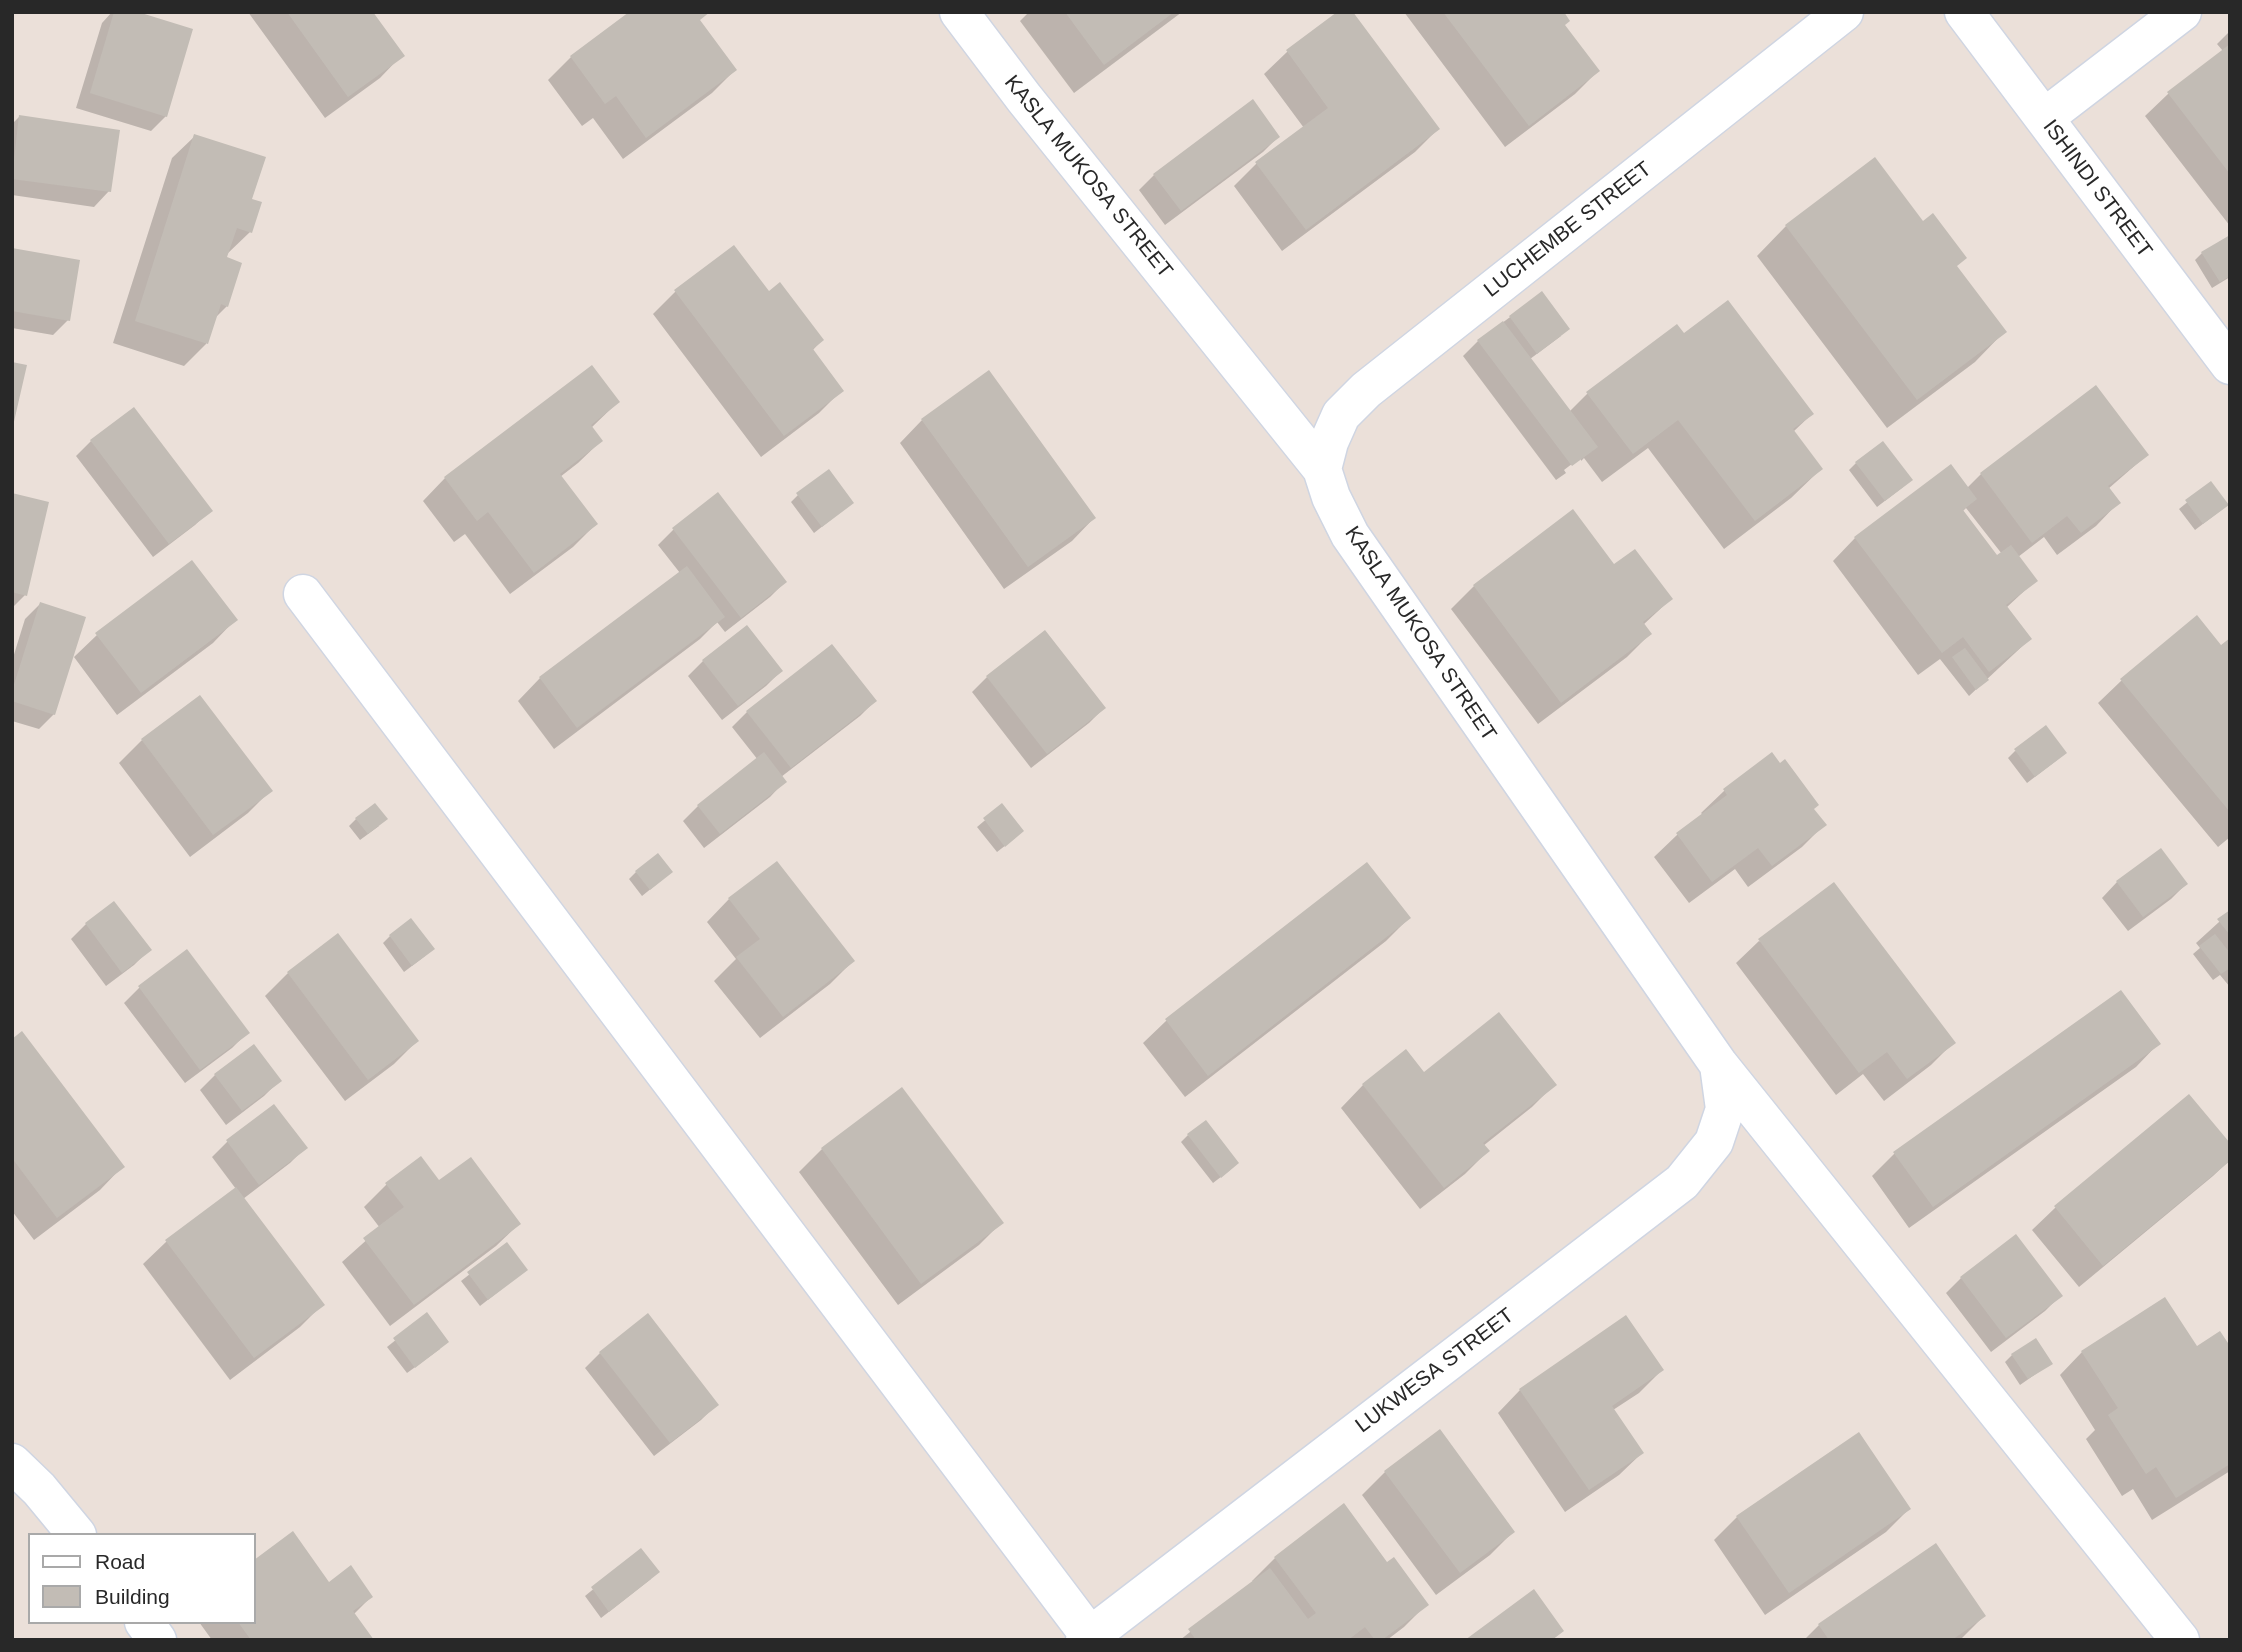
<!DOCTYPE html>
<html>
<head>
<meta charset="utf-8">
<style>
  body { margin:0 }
  #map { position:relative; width:2242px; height:1652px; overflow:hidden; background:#ebe0d9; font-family:Helvetica,sans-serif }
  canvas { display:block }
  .frame { position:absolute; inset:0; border:14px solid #282828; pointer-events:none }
  .legend { position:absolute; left:28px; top:1533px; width:228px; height:91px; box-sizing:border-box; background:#fff; border:2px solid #a9a9a9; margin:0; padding:9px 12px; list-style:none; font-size:21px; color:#282828 }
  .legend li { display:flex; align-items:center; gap:14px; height:35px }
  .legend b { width:35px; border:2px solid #a9a9a9 }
</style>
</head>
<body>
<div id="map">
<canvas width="2242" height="1652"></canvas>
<div class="frame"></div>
<ul class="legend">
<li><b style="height:9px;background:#fff"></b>Road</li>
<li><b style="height:19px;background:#c2bcb5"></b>Building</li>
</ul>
</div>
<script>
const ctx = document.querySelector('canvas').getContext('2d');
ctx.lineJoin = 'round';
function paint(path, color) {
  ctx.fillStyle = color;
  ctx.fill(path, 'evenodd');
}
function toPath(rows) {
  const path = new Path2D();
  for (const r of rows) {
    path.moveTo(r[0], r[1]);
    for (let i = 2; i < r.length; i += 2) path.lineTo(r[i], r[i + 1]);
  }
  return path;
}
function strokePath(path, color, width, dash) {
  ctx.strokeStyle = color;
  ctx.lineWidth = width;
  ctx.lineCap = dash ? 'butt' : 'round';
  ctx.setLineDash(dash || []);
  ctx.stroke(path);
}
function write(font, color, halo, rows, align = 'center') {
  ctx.font = font + ' Helvetica,sans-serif';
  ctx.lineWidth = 6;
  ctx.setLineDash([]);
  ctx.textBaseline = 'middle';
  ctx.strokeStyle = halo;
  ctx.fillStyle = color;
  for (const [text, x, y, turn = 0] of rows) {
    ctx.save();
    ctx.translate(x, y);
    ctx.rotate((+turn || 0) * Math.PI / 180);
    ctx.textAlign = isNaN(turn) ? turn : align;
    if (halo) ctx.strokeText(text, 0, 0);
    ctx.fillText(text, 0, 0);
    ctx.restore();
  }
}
const shadow = toPath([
  [112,12,131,12,166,116,151,131,76,108,102,23],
  [248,12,371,12,402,55,380,78,325,118],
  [1029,12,1182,12,1074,93,1020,21],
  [1340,12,1438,129,1415,152,1282,251,1234,186,1257,163,1304,128,1264,74,1287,52],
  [1404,12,1562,12,1564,25,1598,71,1575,94,1505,147],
  [698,21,735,70,712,93,623,159,593,118,582,126,548,80,571,57],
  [2230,31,2230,226,2145,116,2168,94,2223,51,2217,44],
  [19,117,109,191,94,207,12,195,12,124],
  [195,136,250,200,259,203,250,232,226,255,227,306,214,319,206,344,184,366,113,343,172,158],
  [1278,137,1263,152,1165,225,1139,190,1154,175],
  [1786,226,1955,267,2004,332,1975,362,1887,428,1757,256],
  [2230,237,2230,277,2212,288,2195,260,2202,253],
  [12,250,68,320,53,335,12,328],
  [676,291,768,293,822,340,812,351,842,390,819,413,761,457,653,314],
  [1541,294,1561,336,1530,359,1569,412,1587,394,1684,336,1812,414,1793,432,1821,469,1791,498,1724,549,1648,448,1602,482,1584,458,1581,461,1581,457,1564,470,1566,473,1556,480,1463,356,1478,341],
  [618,402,591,428,601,441,578,463,560,477,596,524,573,547,510,594,465,534,454,542,423,501,445,478],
  [922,420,1094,518,1072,541,1004,589,900,443],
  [91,441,210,510,195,525,153,557,76,456],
  [2147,455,2108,489,2118,503,2096,526,2057,555,2044,537,2018,557,2036,580,2006,608,2030,639,1969,696,1940,659,1918,675,1833,561,1855,538,1967,488,1981,474],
  [1966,508,2002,554,1997,558,1962,512],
  [1856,463,1903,487,1877,507,1849,470],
  [2211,483,2220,511,2195,530,2179,509],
  [12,495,25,595,12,608],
  [718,495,785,582,770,597,725,632,717,622,700,639,554,749,518,701,540,678,680,573,658,545,673,530],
  [798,495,852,503,814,533,791,502],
  [1573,512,1614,567,1671,599,1643,625,1650,634,1627,657,1538,724,1451,609,1474,586],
  [40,604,54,714,39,729,12,721,12,661,25,619],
  [2196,618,2221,648,2230,640,2230,837,2218,847,2098,703,2121,681],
  [235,620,213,643,117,715,74,657,97,635],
  [747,627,781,671,766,686,722,720,688,676,703,661],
  [987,677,1104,708,1089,723,1031,768,972,692],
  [875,701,860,716,781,777,785,781,770,797,704,848,683,821,698,806,758,760,732,727,747,712],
  [142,740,270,791,248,813,190,857,119,763],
  [2015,751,2057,760,2027,783,2008,758],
  [1772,755,1824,825,1802,847,1748,887,1735,869,1689,903,1654,857,1677,835,1703,815,1701,813,1724,791],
  [1002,806,1015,838,997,852,977,827],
  [356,819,379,826,360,840,349,826],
  [1367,864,1409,918,1386,941,1185,1097,1143,1043,1166,1021],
  [636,872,663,879,642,896,629,879],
  [2117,882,2186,884,2171,899,2128,931,2102,898],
  [729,899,853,961,830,984,760,1038,714,981,736,959,707,922],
  [114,903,149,950,134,965,106,986,71,939,86,924],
  [2230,912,2230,987,2220,975,2213,980,2193,954,2200,948,2196,943],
  [337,935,417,1041,394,1064,345,1101,265,996,288,973],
  [390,936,425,956,404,972,383,943],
  [1759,941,1953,1043,1931,1065,1884,1101,1863,1074,1836,1095,1736,963],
  [186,952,247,1033,232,1048,185,1083,124,1003,139,988],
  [12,1041,122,1167,100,1190,34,1240,12,1211],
  [2158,1044,2136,1067,1909,1228,1872,1176,1894,1154],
  [1423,1074,1554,1085,1532,1107,1483,1146,1488,1151,1465,1174,1420,1209,1341,1108,1363,1085],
  [215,1075,279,1081,264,1096,226,1125,200,1090],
  [902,1090,1001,1223,979,1245,898,1305,799,1172,822,1149],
  [2189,1096,2230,1160,2213,1176,2079,1287,2032,1230,2055,1208],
  [274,1106,305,1148,290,1163,243,1199,322,1305,300,1327,230,1380,143,1264,166,1242,236,1189,212,1157,227,1142],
  [1188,1135,1230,1170,1213,1183,1181,1142],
  [439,1183,519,1224,496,1246,390,1326,342,1262,380,1228,364,1207,387,1184],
  [507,1245,526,1270,480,1306,461,1281],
  [1961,1278,2060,1296,2045,1311,1991,1352,1946,1293],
  [427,1315,440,1349,407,1373,387,1347],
  [2196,1348,2230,1349,2230,1471,2152,1520,2133,1489,2122,1496,2086,1439,2095,1430,2060,1375,2082,1352],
  [600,1353,716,1405,701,1420,654,1456,585,1368],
  [2012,1355,2050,1364,2020,1385,2005,1362],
  [1662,1370,1639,1393,1613,1410,1642,1453,1619,1475,1565,1512,1498,1413,1520,1390],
  [1439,1432,1513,1532,1490,1555,1436,1595,1362,1495,1385,1472],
  [1858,1434,1909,1509,1886,1532,1765,1615,1714,1540,1737,1517],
  [1344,1506,1387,1564,1427,1604,1404,1627,1387,1640,1180,1640,1253,1582,1252,1581,1275,1558],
  [293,1534,328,1584,371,1597,354,1614,372,1640,212,1640,199,1622,254,1622,254,1562],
  [641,1550,651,1579,601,1618,585,1596],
  [1984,1616,1960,1640,1804,1640,1819,1625]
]);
const building = toPath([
  [114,12,138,12,193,29,167,117,90,93],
  [287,12,373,12,405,56,348,97],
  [629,12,710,12,700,20,737,70,646,138,616,96,605,104,570,56],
  [1065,12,1174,12,1104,65],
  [1337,12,1353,12,1440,129,1306,230,1255,162,1328,108,1286,50],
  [1443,12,1564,12,1570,21,1565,25,1600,71,1529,126],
  [2230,44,2230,174,2167,92],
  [1253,99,1280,137,1181,211,1153,174],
  [19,115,120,130,111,192,12,179],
  [194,134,266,157,252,199,262,202,252,233,237,228,227,257,242,263,228,307,221,304,208,344,135,321],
  [1875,157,1923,221,1933,213,1967,258,1957,266,2007,332,1917,400,1785,225],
  [2230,235,2230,276,2220,282,2201,252],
  [734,245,769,291,780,282,824,340,813,349,844,391,784,436,674,290],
  [12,248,80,260,70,321,12,311],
  [1542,291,1570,329,1537,354,1509,316],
  [1728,300,1814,414,1793,429,1823,469,1755,521,1678,420,1633,454,1586,392,1677,324,1684,333],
  [1503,321,1598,447,1572,466,1477,340],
  [12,362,27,365,13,426,12,426],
  [592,365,620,402,591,425,603,441,560,474,598,524,534,573,488,512,477,521,444,477],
  [989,370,1096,518,1028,567,921,419],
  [2096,385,2149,455,2108,486,2121,503,2081,533,2067,516,2032,543,1980,473],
  [134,407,213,511,169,544,90,440],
  [1883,441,1913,480,1885,501,1855,462],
  [1951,464,1977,499,1963,510,1997,555,2011,545,2038,581,2006,605,2032,639,1989,672,1963,637,1942,653,1854,537],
  [829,469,854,503,822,527,796,493],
  [2211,481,2229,505,2203,524,2185,500],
  [718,492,787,582,741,618,672,528],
  [12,493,49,502,27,596,12,592],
  [1573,509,1614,564,1635,549,1673,599,1643,622,1652,634,1561,703,1473,585],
  [192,560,238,620,141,693,95,633],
  [687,566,725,617,577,728,539,677],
  [40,602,86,617,55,715,12,701,12,691],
  [2197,615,2221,645,2230,638,2230,812,2120,679],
  [747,625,783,671,738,706,702,660],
  [1045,630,1106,708,1047,754,986,676],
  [832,644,877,701,791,768,746,711],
  [1965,648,1989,680,1976,690,1952,657],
  [200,695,273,791,213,835,141,739],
  [2046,725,2067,753,2035,777,2014,749],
  [764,752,787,782,720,834,697,805],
  [1772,752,1780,763,1785,759,1819,805,1814,809,1827,825,1772,866,1758,848,1712,882,1676,833,1727,795,1723,789],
  [375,803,388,819,368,834,355,818],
  [1002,803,1024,831,1005,847,983,818],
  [2161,848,2188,884,2143,917,2116,881],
  [658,853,673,872,650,890,635,871],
  [777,861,855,961,783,1017,736,957,760,939,728,898],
  [1367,862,1411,918,1208,1076,1165,1019],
  [1834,882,1956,1043,1907,1079,1887,1052,1859,1073,1758,939],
  [114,901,152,950,122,973,85,923],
  [2230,910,2230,935,2217,919],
  [411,918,435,949,412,966,389,935],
  [338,933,419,1041,368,1080,287,972],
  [2215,934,2230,953,2230,968,2221,974,2199,946],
  [187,949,250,1033,200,1070,138,986],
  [2121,990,2161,1044,1933,1207,1893,1152],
  [1499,1012,1557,1085,1483,1143,1490,1151,1444,1188,1362,1084,1406,1049,1424,1072],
  [22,1031,125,1167,57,1218,12,1158,12,1039],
  [254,1044,282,1081,242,1111,214,1074],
  [902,1087,1004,1223,921,1284,821,1148],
  [2189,1094,2230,1143,2230,1161,2103,1266,2054,1206],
  [274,1104,308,1148,259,1185,226,1140],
  [1206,1120,1239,1163,1221,1178,1187,1134],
  [421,1156,439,1180,471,1157,521,1224,414,1305,363,1238,404,1207,385,1183],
  [236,1187,325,1305,254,1358,165,1240],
  [2016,1234,2063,1296,2006,1338,1960,1277],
  [507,1242,528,1270,488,1300,467,1272],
  [2165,1297,2197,1346,2220,1331,2230,1346,2230,1464,2176,1498,2156,1467,2146,1474,2108,1415,2118,1408,2081,1351],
  [427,1312,449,1342,415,1368,393,1338],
  [648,1313,719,1405,670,1443,599,1352],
  [1626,1315,1664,1370,1612,1406,1644,1453,1589,1490,1519,1389],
  [2036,1338,2053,1364,2028,1379,2011,1354],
  [1440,1429,1515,1532,1460,1573,1384,1471],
  [1859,1432,1911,1509,1789,1593,1736,1516],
  [1344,1503,1387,1562,1394,1557,1429,1605,1382,1640,1375,1640,1365,1627,1348,1640,1196,1640,1188,1629,1270,1568,1308,1619,1316,1613,1274,1557],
  [293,1531,329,1582,351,1565,373,1597,353,1611,374,1640,251,1640,238,1622,254,1622,254,1560],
  [1936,1543,1986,1616,1952,1640,1829,1640,1818,1624],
  [641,1548,660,1572,609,1612,591,1587],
  [1534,1589,1564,1631,1552,1640,1465,1640]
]);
const minor = toPath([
  [959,12,1024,98,1322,469,1331,497,1350,535,1719,1065,2180,1640],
  [1964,12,2230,365],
  [2044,118,2182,12],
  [1322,469,1329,442,1341,415,1366,390,1844,12],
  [303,594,1093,1640],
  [12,1463,39,1489,77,1535],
  [144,1622,157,1640],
  [1085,1640,1682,1182,1714,1142,1725,1109,1719,1065]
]);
const streetNames = [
  ["KASLA MUKOSA STREET",1088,177,51],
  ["ISHINDI STREET",2097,189,53],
  ["LUCHEMBE STREET",1568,230,-38],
  ["KASLA MUKOSA STREET",1420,634,56],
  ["LUKWESA STREET",1435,1371,-37]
];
paint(shadow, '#0003');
paint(building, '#c2bcb5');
strokePath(minor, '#cfd5e2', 41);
strokePath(minor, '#fff', 38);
write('21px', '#282828', '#fff', streetNames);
</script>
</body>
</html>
